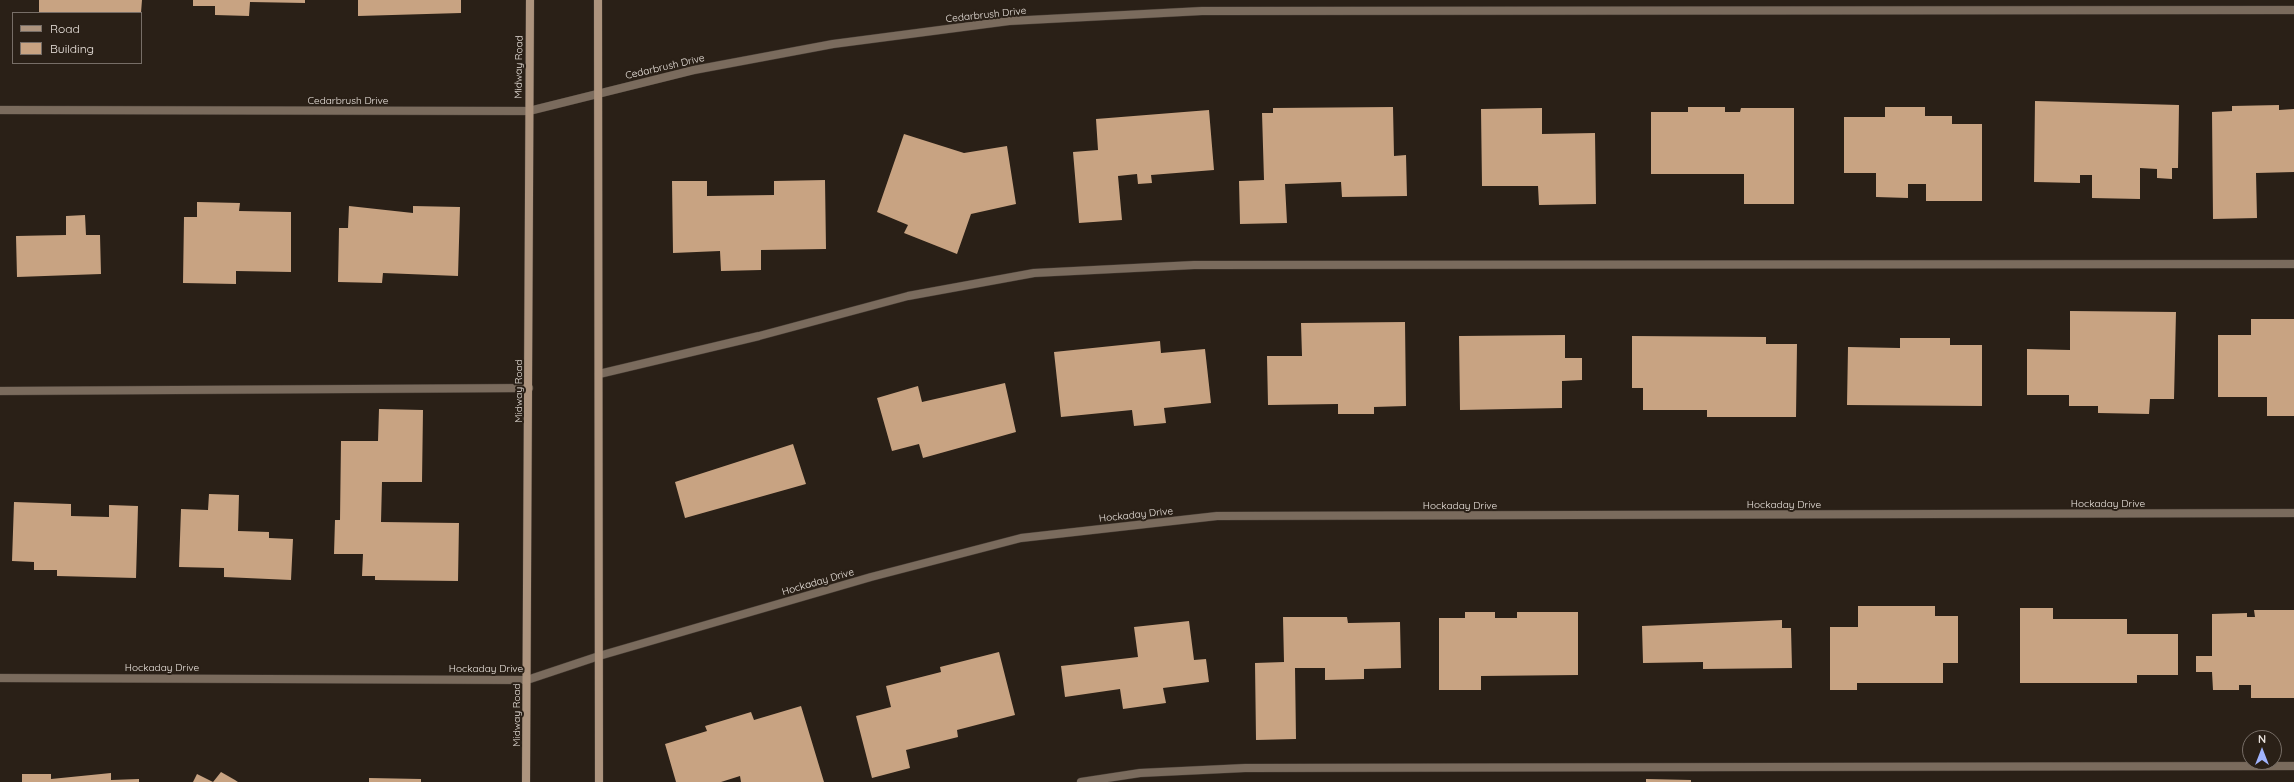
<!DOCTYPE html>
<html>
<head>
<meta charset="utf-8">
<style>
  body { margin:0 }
  #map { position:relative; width:2294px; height:782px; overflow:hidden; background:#2a2017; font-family:Quicksand,sans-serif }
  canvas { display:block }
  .legend { position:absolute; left:12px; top:12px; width:130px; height:52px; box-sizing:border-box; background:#2a2017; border:1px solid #776e67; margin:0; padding:5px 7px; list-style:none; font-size:12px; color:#ebe4de }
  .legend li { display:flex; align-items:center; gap:8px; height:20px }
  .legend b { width:20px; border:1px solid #776e67 }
  .north { position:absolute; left:2242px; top:730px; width:40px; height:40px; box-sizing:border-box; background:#2a2017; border:1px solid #776e67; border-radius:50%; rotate:0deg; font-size:11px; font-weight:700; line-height:16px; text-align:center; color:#ebe4de }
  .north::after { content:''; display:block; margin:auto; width:14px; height:18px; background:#a0b3fd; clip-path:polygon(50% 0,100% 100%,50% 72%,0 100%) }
</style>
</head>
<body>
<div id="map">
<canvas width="2294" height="782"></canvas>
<ul class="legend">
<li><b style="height:5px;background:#ad947e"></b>Road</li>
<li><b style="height:11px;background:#c8a382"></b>Building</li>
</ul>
<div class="north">N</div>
</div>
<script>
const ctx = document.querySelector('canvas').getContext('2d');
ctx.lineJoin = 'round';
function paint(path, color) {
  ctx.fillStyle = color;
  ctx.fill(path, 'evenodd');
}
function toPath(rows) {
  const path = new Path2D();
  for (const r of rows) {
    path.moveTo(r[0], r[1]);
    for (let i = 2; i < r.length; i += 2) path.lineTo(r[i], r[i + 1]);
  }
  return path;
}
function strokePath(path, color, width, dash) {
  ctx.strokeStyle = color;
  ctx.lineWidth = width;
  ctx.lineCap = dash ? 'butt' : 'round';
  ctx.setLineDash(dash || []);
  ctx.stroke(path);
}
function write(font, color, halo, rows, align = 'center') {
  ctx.font = font + ' Quicksand,sans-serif';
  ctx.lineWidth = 4;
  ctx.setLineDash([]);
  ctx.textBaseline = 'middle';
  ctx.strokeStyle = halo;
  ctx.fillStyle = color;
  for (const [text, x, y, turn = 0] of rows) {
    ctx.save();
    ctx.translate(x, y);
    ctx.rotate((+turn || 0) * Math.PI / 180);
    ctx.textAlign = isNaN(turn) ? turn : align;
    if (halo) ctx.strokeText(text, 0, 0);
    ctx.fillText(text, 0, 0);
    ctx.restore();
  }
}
const building = toPath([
  [39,0,142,0,141,13,39,12],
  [193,0,305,0,305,3,250,2,249,16,215,15,215,6,193,6],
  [358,0,461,0,461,13,358,16],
  [2035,101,2179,105,2178,168,2172,168,2172,179,2157,178,2157,169,2140,168,2140,199,2092,198,2092,175,2080,175,2080,183,2034,182],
  [2279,105,2279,110,2294,109,2294,172,2256,173,2257,218,2213,219,2212,112,2232,111,2232,106],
  [1393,107,1394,156,1406,155,1407,196,1342,197,1341,182,1285,184,1287,223,1240,224,1239,181,1264,180,1262,113,1273,113,1273,108],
  [1688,107,1725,107,1725,112,1740,112,1741,108,1794,108,1794,204,1744,204,1744,174,1651,174,1651,112,1688,112],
  [1885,107,1925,107,1925,116,1952,116,1952,124,1982,124,1982,201,1926,201,1926,184,1908,184,1908,198,1876,197,1876,173,1844,173,1844,117,1885,117],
  [1542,108,1542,134,1595,133,1596,204,1539,205,1538,186,1482,186,1481,109],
  [1209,110,1214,170,1151,175,1152,183,1138,184,1137,174,1118,176,1122,220,1079,223,1073,152,1098,150,1096,119],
  [904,134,964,153,1007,146,1016,204,971,214,957,254,904,233,908,225,877,212],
  [825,180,826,249,761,250,761,270,721,271,720,251,673,253,672,181,707,181,707,196,774,195,774,181],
  [197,202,240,203,239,211,291,212,291,272,236,271,236,284,183,283,184,217,197,217],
  [349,206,413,213,413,206,460,207,458,276,383,273,382,283,338,282,339,228,348,228],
  [85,215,86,235,100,235,101,274,17,277,16,236,66,235,66,216],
  [2070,311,2176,312,2174,399,2150,399,2149,414,2098,413,2098,406,2069,406,2069,395,2027,395,2027,349,2070,350],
  [2251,319,2294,319,2294,416,2267,416,2267,397,2218,397,2218,335,2251,335],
  [1405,322,1406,406,1374,407,1374,414,1338,414,1338,404,1268,405,1267,356,1302,356,1301,323],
  [1565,335,1565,358,1582,358,1582,380,1562,381,1562,408,1460,410,1459,336],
  [1632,336,1766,337,1766,344,1797,344,1796,417,1707,417,1707,410,1643,410,1643,388,1632,388],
  [1900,338,1950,338,1950,345,1982,345,1982,406,1847,405,1848,347,1900,348],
  [1160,341,1161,353,1205,349,1211,403,1164,408,1166,423,1134,426,1132,410,1061,417,1054,352],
  [1005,383,1016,432,923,458,919,444,892,451,877,398,918,386,922,402],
  [379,409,423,410,422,482,382,482,381,522,459,523,458,581,375,580,375,576,362,576,363,554,334,554,335,520,340,520,341,441,378,441],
  [793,444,806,484,685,518,675,482],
  [209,494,239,495,238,531,269,532,269,538,293,539,291,580,224,577,224,568,179,567,181,509,208,510],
  [14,502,71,504,71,516,109,517,109,505,138,506,136,578,57,576,57,570,34,570,34,562,12,561],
  [1858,606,1935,606,1935,616,1958,616,1958,663,1943,663,1943,683,1857,683,1857,690,1830,690,1830,627,1858,627],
  [2020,608,2053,608,2053,619,2127,619,2127,634,2178,634,2178,675,2137,675,2137,683,2020,683],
  [2254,610,2294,610,2294,698,2251,698,2251,685,2239,685,2239,690,2213,690,2212,672,2196,672,2196,656,2212,656,2212,614,2247,613,2247,617,2255,617],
  [1465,612,1495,612,1495,618,1517,618,1517,612,1578,612,1578,675,1481,676,1481,690,1439,690,1439,618,1465,618],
  [1283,617,1347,617,1348,623,1400,622,1401,668,1364,669,1364,679,1325,680,1325,668,1295,668,1296,739,1256,740,1255,663,1284,662],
  [1782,620,1782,628,1791,628,1792,668,1703,669,1703,662,1643,663,1642,626],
  [1189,621,1194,660,1206,659,1209,682,1163,688,1166,703,1123,709,1120,689,1065,697,1061,666,1138,657,1134,627],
  [999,652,1015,715,957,730,958,737,906,750,910,768,872,778,856,716,891,707,886,686,941,672,940,667],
  [801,706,824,782,741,782,740,776,721,782,676,782,665,744,707,731,705,726,751,712,754,720],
  [221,772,235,780,238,782,213,782],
  [111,773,111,780,139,779,139,782,22,782,22,774,51,774,51,779],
  [197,774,213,782,193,782],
  [369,778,421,779,421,782,369,782],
  [1646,779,1691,780,1691,782,1646,782]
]);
const service = toPath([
  [599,374,759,336,908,296,1034,273,1194,265,2294,264],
  [0,391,529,388],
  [1081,782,1140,773,1245,768,2294,766]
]);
const minor = toPath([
  [0,110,529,111,694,70,833,44,1009,21,1202,11,2294,10],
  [0,678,527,680,599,656,871,577,1021,538,1217,516,2294,513]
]);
const secondary = toPath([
  [598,0,599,782],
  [526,782,530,0]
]);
const streetNames = [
  ["Cedarbrush Drive",986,15,-6],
  ["Midway Road",519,67,-89],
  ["Cedarbrush Drive",665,67,-13],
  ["Cedarbrush Drive",348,101],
  ["Midway Road",519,391,-90],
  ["Hockaday Drive",2108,504],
  ["Hockaday Drive",1784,505],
  ["Hockaday Drive",1460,506],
  ["Hockaday Drive",1136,515,-6],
  ["Hockaday Drive",818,582,-16],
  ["Hockaday Drive",162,668],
  ["Hockaday Drive",486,669],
  ["Midway Road",517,715,-90]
];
paint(building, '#c8a382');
strokePath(service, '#453b33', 9);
strokePath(minor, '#453b33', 9);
strokePath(secondary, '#453b33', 9);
strokePath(service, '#7a6b5d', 8);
strokePath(minor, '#7a6b5d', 8);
strokePath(secondary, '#ad947e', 8);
write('10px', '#ebe4de', '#2a2017', streetNames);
</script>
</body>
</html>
